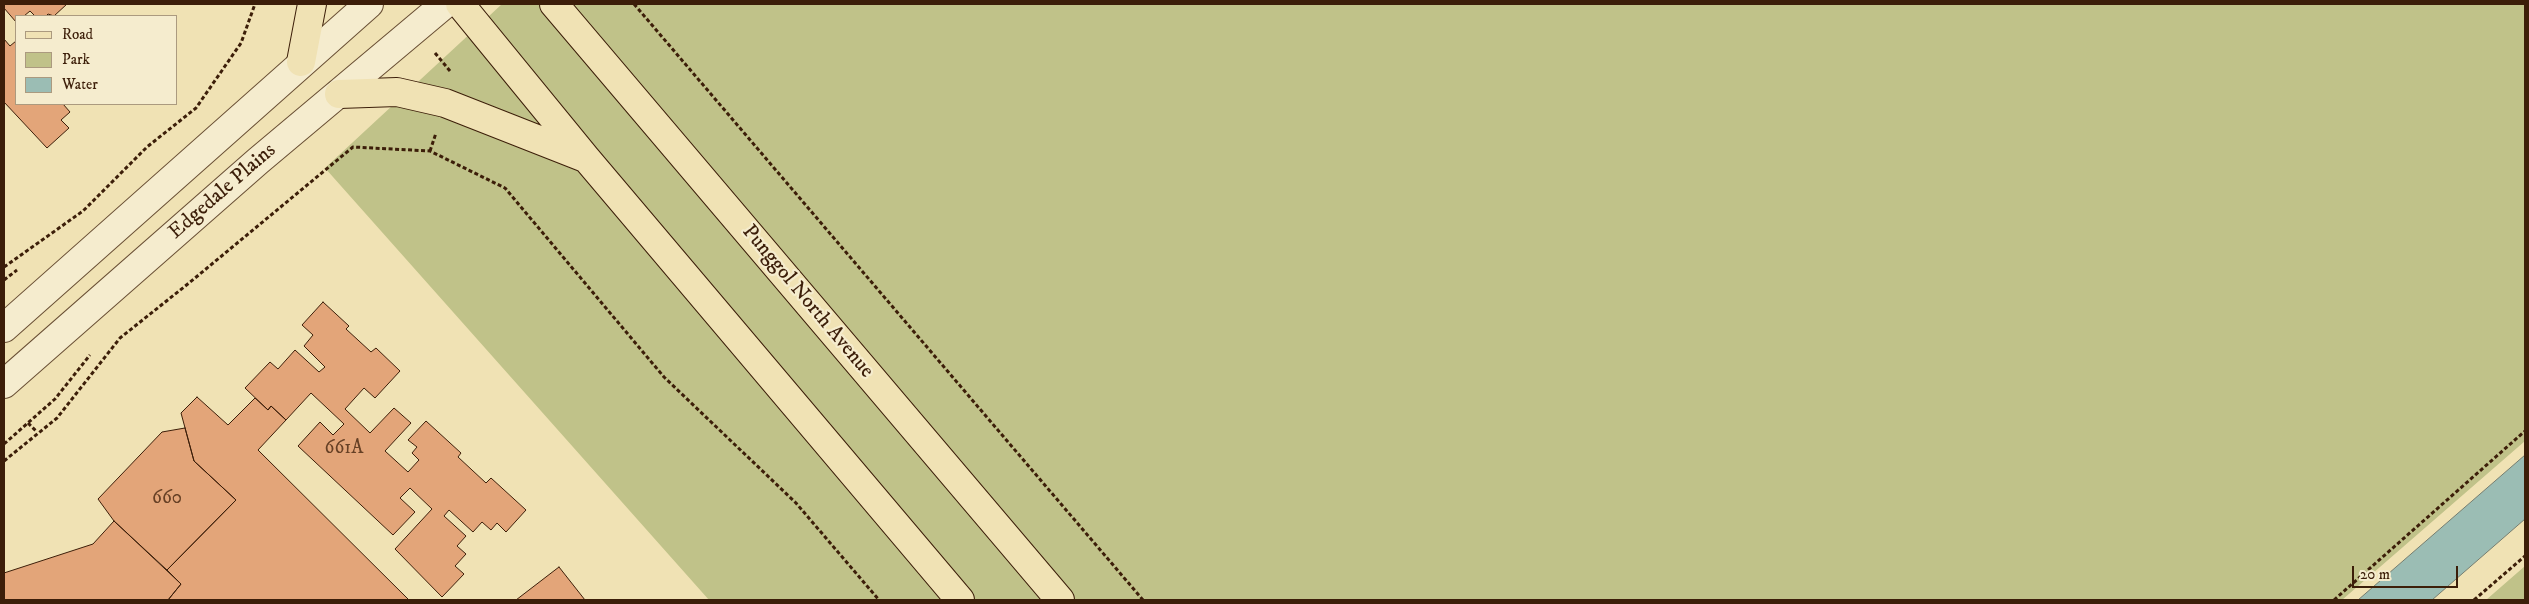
<!DOCTYPE html>
<html>
<head>
<meta charset="utf-8">
<style>
  body { margin:0 }
  #map { position:relative; width:2529px; height:604px; overflow:hidden; background:#f0e2b4; font-family:"IM FELL DW Pica",serif }
  canvas { display:block }
  .frame { position:absolute; inset:0; border:5px solid #3c1e09; pointer-events:none }
  .legend { position:absolute; left:15px; top:15px; width:162px; height:90px; box-sizing:border-box; background:#f5ecce; border:1px solid #ab9a7f; margin:0; padding:6px 9px; list-style:none; font-size:15px; color:#3c1e09 }
  .legend li { display:flex; align-items:center; gap:10px; height:25px }
  .legend b { width:25px; border:1px solid #ab9a7f }
  .scale { position:absolute; left:2352px; top:566px; width:106px; height:22px; box-sizing:border-box; border:2px solid #3c1e09; border-top:0; padding-left:6px; font-size:15px; line-height:18px; white-space:nowrap; color:#3c1e09; -webkit-text-stroke:4px #f5ecce; paint-order:stroke }
</style>
</head>
<body>
<div id="map">
<canvas width="2529" height="604"></canvas>
<div class="frame"></div>
<ul class="legend">
<li><b style="height:6px;background:#f0e2b4"></b>Road</li>
<li><b style="height:14px;background:#c0c289"></b>Park</li>
<li><b style="height:14px;background:#9bbdb4"></b>Water</li>
</ul>
<div class="scale">20 m</div>
</div>
<script>
const ctx = document.querySelector('canvas').getContext('2d');
ctx.lineJoin = 'round';
function paint(path, color) {
  ctx.fillStyle = color;
  ctx.fill(path, 'evenodd');
}
function toPath(rows) {
  const path = new Path2D();
  for (const r of rows) {
    path.moveTo(r[0], r[1]);
    for (let i = 2; i < r.length; i += 2) path.lineTo(r[i], r[i + 1]);
  }
  return path;
}
function strokePath(path, color, width, dash) {
  ctx.strokeStyle = color;
  ctx.lineWidth = width;
  ctx.lineCap = dash ? 'butt' : 'round';
  ctx.setLineDash(dash || []);
  ctx.stroke(path);
}
function write(font, color, halo, rows, align = 'center') {
  ctx.font = font + ' "IM FELL DW Pica",serif';
  ctx.lineWidth = 4.5;
  ctx.setLineDash([]);
  ctx.textBaseline = 'middle';
  ctx.strokeStyle = halo;
  ctx.fillStyle = color;
  for (const [text, x, y, turn = 0] of rows) {
    ctx.save();
    ctx.translate(x, y);
    ctx.rotate((+turn || 0) * Math.PI / 180);
    ctx.textAlign = isNaN(turn) ? turn : align;
    if (halo) ctx.strokeText(text, 0, 0);
    ctx.fillText(text, 0, 0);
    ctx.restore();
  }
}
const green = toPath([
  [502,4,2525,4,2525,441,2342,600,709,600,325,168],
  [2525,566,2525,600,2486,600]
]);
const water = toPath([
  [2525,455,2525,519,2432,600,2358,600,2525,455]
]);
const building = toPath([
  [4,4,67,4,54,16,48,14,46,16,35,16,30,11,24,16,16,16,16,22,4,8,4,4],
  [4,39,10,46,16,41,16,104,63,104,70,112,61,120,69,128,47,148,4,102,4,39],
  [323,302,349,326,346,329,371,352,376,348,400,371,375,398,364,388,345,409,370,433,394,408,411,423,385,451,408,472,419,460,412,453,417,447,408,440,426,421,461,453,458,457,486,483,491,478,526,510,506,532,497,523,491,530,482,522,473,532,449,510,444,516,466,536,457,546,466,554,455,566,464,574,442,597,395,549,432,509,410,488,400,498,415,512,393,535,298,446,320,422,333,435,344,424,311,393,286,420,271,406,268,410,245,388,270,362,278,369,295,350,319,372,325,367,304,346,313,335,302,325,323,302],
  [197,397,228,425,255,398,268,410,271,406,286,420,258,450,409,600,168,600,181,584,167,570,236,500,194,461,181,413,197,397],
  [185,428,194,461,236,500,167,570,114,521,98,499,162,432,185,428],
  [114,521,181,584,168,600,4,600,4,573,93,544,114,521],
  [559,567,585,600,516,600,559,567]
]);
const path = toPath([
  [634,4,1143,600],
  [435,53,450,71],
  [430,151,436,133],
  [4,267,83,211,147,147,196,108,241,43,255,4],
  [4,280,17,270],
  [28,423,37,432],
  [4,444,55,399,90,355],
  [4,461,57,418,120,338,189,283,353,147,430,151,505,188,664,377,796,503,879,600],
  [2334,600,2525,431],
  [2474,600,2525,556]
]);
const minor = toPath([
  [4,328,369,4],
  [4,384,258,161,445,4]
]);
const major = toPath([
  [460,4,586,158,960,600],
  [554,4,1060,600],
  [301,62,312,4],
  [339,94,397,92,445,103,585,158]
]);
const numberNames = [
  ["661A",344,449],
  ["660",167,499]
];
const streetNames = [
  ["Edgedale Plains",223,192,-41],
  ["Punggol North Avenue",807,302,50]
];
paint(green, '#c0c289');
paint(water, '#9bbdb4');
strokePath(water, '#757d70', 1);
paint(building, '#e3a579');
strokePath(building, '#3c1e09', 1);
strokePath(minor, '#694f34', 30);
strokePath(major, '#3c1e09', 30);
strokePath(path, '#3c1e09', 3, [4, 2.5]);
strokePath(minor, '#f5ecce', 28);
strokePath(major, '#f0e2b4', 28);
write('19px', '#664025', null, numberNames);
write('21px', '#3c1e09', '#f5ecce', streetNames);
</script>
</body>
</html>
